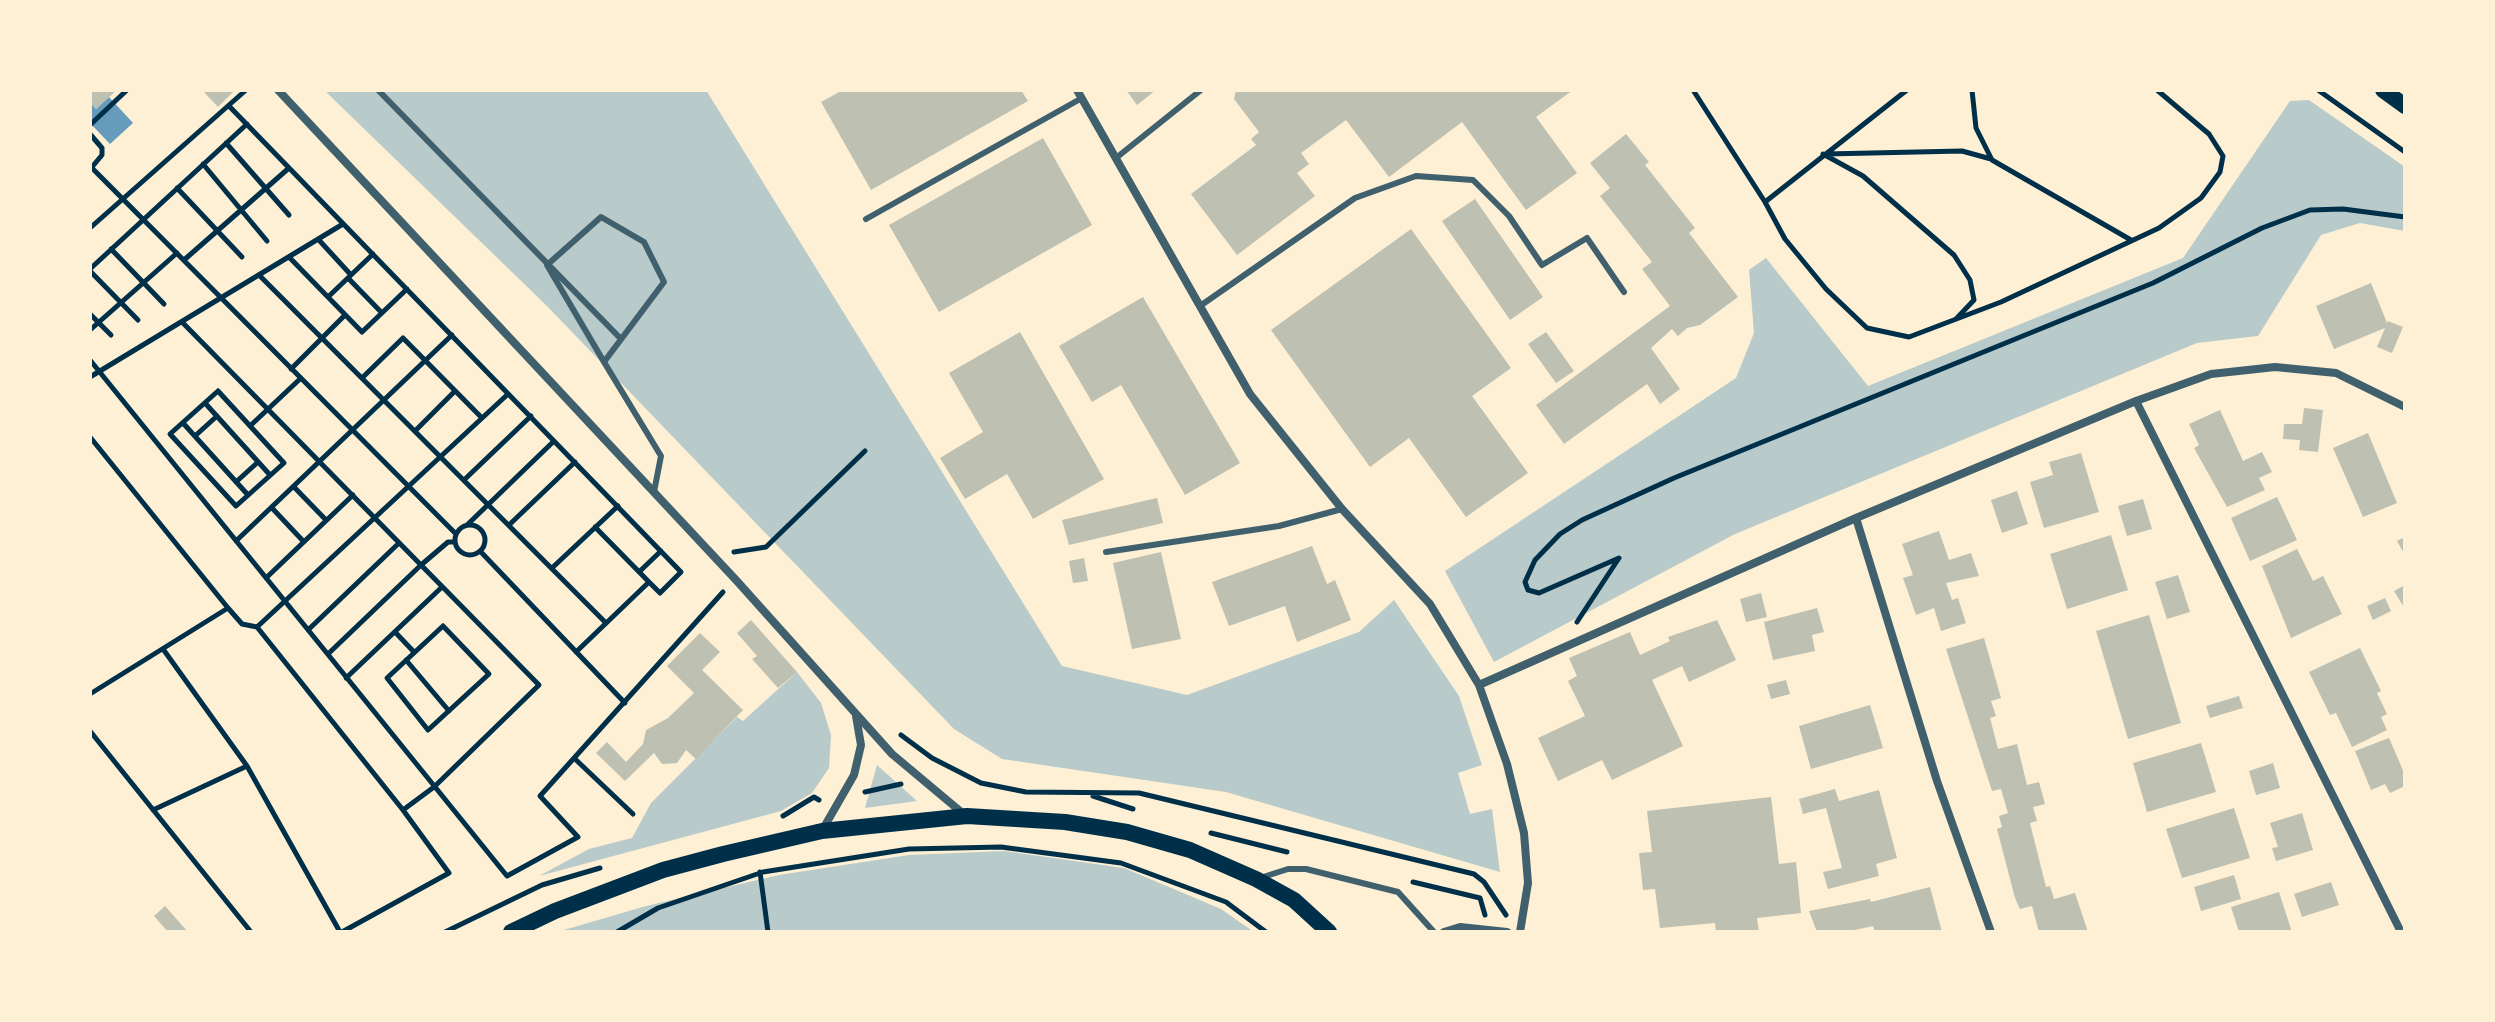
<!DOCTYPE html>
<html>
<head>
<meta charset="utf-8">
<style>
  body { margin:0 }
  #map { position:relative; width:2495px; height:1022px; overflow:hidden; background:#fdf0d5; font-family:Quicksand,sans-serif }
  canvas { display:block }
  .frame { position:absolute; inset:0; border:92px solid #fdf0d5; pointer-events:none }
</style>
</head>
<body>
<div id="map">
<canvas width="2495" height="1022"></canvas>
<div class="frame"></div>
</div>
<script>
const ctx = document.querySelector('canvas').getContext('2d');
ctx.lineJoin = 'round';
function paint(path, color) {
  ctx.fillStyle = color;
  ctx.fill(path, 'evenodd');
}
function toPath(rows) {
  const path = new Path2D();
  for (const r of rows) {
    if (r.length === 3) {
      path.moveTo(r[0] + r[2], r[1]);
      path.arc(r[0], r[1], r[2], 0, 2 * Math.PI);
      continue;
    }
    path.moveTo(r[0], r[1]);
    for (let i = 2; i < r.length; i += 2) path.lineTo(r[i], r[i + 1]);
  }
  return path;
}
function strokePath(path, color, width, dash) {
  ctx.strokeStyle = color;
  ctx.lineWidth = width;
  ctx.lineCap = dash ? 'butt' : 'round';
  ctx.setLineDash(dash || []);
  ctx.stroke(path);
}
const green = toPath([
  [324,90,706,90,1062,666,1187,695,1359,632,1394,600,1459,696,1482,765,1458,773,1470,814,1492,809,1500,872,1226,792,1002,759,954,729,547,306],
  [2309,100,2405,167,2405,231,2360,223,2321,235,2258,336,2197,343,1735,534,1494,662,1445,571,1736,378,1754,333,1749,270,1766,258,1868,386,2183,258,2290,101],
  [797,672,821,703,831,735,829,768,812,793,781,811,539,876,589,849,632,838,651,803,737,717,743,721],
  [877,765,917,801,865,808],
  [1004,851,1124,868,1221,909,1254,932,557,932,646,906,779,875,909,855]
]);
const water = toPath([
  [109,97,133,123,110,144,90,123,90,102,96,109]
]);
const building = toPath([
  [90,90,117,90,96,109,90,102],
  [202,90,235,90,218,107],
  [843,90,1021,90,1028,101,871,190,821,102],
  [1126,90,1156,90,1137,105],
  [1236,90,1573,90,1536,117,1577,173,1526,210,1462,122,1389,177,1346,120,1301,153,1309,164,1297,173,1315,196,1237,255,1191,194,1256,145,1251,139,1259,132,1234,99],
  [1626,134,1649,162,1645,165,1695,228,1689,233,1738,297,1700,325,1687,328,1678,336,1672,329,1651,348,1680,389,1660,404,1647,384,1564,444,1536,405,1670,306,1642,269,1652,262,1600,196,1610,188,1590,163],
  [1043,138,1092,225,939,312,889,225],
  [1475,199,1543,297,1510,320,1442,221],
  [1411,229,1511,368,1472,396,1528,473,1466,517,1409,438,1370,467,1271,330],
  [2371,283,2387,323,2388,321,2403,327,2392,353,2377,347,2385,328,2334,349,2316,306],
  [1143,297,1240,463,1185,495,1121,385,1092,402,1059,346],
  [1020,332,1104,479,1033,519,1007,474,965,499,940,458,983,432,949,373],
  [1546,332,1574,371,1556,383,1528,344],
  [2304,408,2323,410,2318,452,2299,450,2300,440,2283,439,2284,424,2302,424],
  [2220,410,2243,461,2262,452,2272,472,2259,478,2265,490,2227,507,2194,448,2199,445,2189,424],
  [2368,433,2397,503,2363,517,2333,448],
  [2081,453,2099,512,2044,528,2030,482,2053,475,2049,462],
  [2017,491,2028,524,2002,533,1991,500],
  [2277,497,2297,540,2250,561,2231,518],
  [1157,498,1163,523,1069,545,1062,520],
  [2143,499,2152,529,2127,536,2118,506],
  [1939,531,1949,560,1971,553,1979,576,1946,583,1952,600,1958,598,1966,623,1941,631,1934,608,1916,615,1903,578,1913,575,1902,544],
  [2111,535,2128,590,2067,609,2050,554],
  [2405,537,2405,555,2397,541],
  [1312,546,1327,584,1335,580,1351,620,1297,642,1285,606,1229,626,1212,582],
  [2297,549,2313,581,2323,576,2342,614,2291,638,2262,566],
  [1161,552,1181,639,1132,649,1113,563],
  [1084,558,1088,581,1073,583,1069,561],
  [2178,575,2190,612,2167,619,2155,582],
  [2405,585,2405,609,2394,591],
  [1761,593,1767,617,1746,622,1740,599],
  [2385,598,2391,611,2373,620,2367,606],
  [1817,608,1824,632,1812,635,1815,651,1773,660,1764,622],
  [2149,615,2181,723,2128,739,2096,631],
  [751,620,797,672,778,688,752,659,757,656,737,633],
  [1717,620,1736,660,1689,682,1682,666,1652,680,1683,746,1612,780,1602,760,1558,781,1538,738,1585,716,1568,681,1577,676,1569,658,1630,632,1640,655,1670,641,1668,637],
  [700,633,720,652,702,670,743,710,696,759,686,750,677,763,662,764,654,753,625,781,596,753,607,742,626,762,643,744,646,730,668,718,694,693,667,666],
  [1984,638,2001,698,1991,701,1996,716,1990,718,1998,749,2017,744,2027,785,2039,782,2045,804,2033,807,2037,821,2030,823,2046,887,2050,886,2054,899,2075,893,2088,932,2039,932,2032,906,2020,909,2015,898,1997,829,2002,827,1999,816,2008,813,2001,789,1992,791,1946,649],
  [2360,648,2381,691,2377,693,2387,714,2381,717,2387,730,2352,747,2336,713,2330,715,2309,672],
  [1786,680,1790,694,1771,699,1767,685],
  [2239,696,2243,708,2210,718,2206,706],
  [1870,705,1883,748,1811,769,1799,726],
  [2389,738,2405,775,2405,786,2390,793,2385,784,2371,790,2355,751],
  [2201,743,2216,792,2147,812,2133,763],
  [2273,763,2280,788,2256,795,2249,771],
  [1835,789,1839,801,1879,790,1897,858,1876,864,1879,876,1828,889,1823,872,1842,868,1826,808,1803,814,1799,799],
  [1771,797,1779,864,1796,862,1801,913,1757,918,1759,932,1716,932,1715,923,1660,928,1655,889,1643,890,1639,853,1652,852,1647,811],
  [2234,808,2250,858,2182,878,2166,829],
  [2302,813,2313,850,2276,861,2272,848,2278,847,2270,823],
  [2234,875,2241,899,2201,911,2194,887],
  [2331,882,2339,905,2302,917,2294,894],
  [1930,887,1942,932,1875,932,1873,926,1846,932,1817,932,1809,911,1870,899,1871,902],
  [2279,892,2292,932,2239,932,2231,907],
  [165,906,188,932,168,932,154,916]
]);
const path = toPath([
  [1693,90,1765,202,1907,90],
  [1972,90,1976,128,1992,160,2131,240],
  [2318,90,2405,152],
  [229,106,681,572,660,593,649,582,576,652],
  [90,125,127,90],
  [90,134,102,148,102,155,92,167],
  [226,143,289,215],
  [1823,154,1863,176,1954,255,1970,280,1974,300,1956,319],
  [1826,154,1962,151,1991,159],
  [203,164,267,241],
  [90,166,456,534],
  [177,188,242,257],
  [1765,202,1785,239,1826,289,1867,328,1909,337,2001,302,2159,228,2201,198,2220,172,2223,156,2209,134,2157,90],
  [90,228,246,90],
  [318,239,351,275],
  [111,249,164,304],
  [289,257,362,332,407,289],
  [184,260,289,168],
  [90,269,247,124],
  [90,271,138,320],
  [259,275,606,623],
  [348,278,382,313],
  [328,297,373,254],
  [90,314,111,335],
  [182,322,539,685,434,787,403,810,449,873,342,932],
  [90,330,177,253],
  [90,360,507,876,578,837,540,796,723,592],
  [291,369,345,315],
  [90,377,343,224],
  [362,378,403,338,482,418],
  [218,391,284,463,236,506,170,434,218,391],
  [205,403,270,475],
  [183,423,248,495],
  [250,426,301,378],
  [415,431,455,391],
  [195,436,217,416],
  [90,437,228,608,90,694],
  [464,480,531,416],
  [236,482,258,462],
  [294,487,326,520],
  [272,508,304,542],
  [467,525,554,441],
  [509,525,575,462],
  [470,540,15],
  [595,527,649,582],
  [236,541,452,335],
  [480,551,625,703],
  [734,552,766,547,865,451],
  [552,568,618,506],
  [639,572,661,551],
  [266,578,353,495],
  [228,608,242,624,257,627,403,810],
  [1577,622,1619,558,1539,593,1528,590,1525,582,1535,560,1560,534,1582,520,1674,478,2153,283,2262,228,2310,210,2343,209,2405,217],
  [443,626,489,674,428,730,387,678,443,626],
  [257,627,508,394],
  [308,630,399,543],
  [395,632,414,652],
  [163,649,247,766,340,932],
  [328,654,421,565,448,542,455,542],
  [406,660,449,711],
  [346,678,442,587],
  [90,731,251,932],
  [901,735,932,758,981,783,1026,792,1139,793,1474,874,1484,882,1506,915],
  [574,758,633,814],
  [865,792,901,784],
  [1093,796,1133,809],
  [153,810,247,766],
  [783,816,814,797,819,800],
  [1211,833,1287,852],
  [760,872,768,932],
  [1413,882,1480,898,1485,915],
  [445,932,542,885,600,868],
  [617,932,658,908,763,872,909,849,1001,847,1121,863,1226,902,1266,932]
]);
const service = toPath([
  [378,90,621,339],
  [1116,158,1201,90],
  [866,219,1082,98],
  [1200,306,1355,198,1416,176,1473,180,1509,216,1542,265,1587,238,1624,292],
  [604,362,664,282,644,242,601,217,547,265,604,362,661,456,654,492],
  [1106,552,1279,526,1342,509],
  [1260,878,1288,869,1306,869,1398,892,1434,932]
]);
const minor = toPath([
  [278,90,736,580,892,754,966,816],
  [1077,90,1250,394,1342,509,1430,604,1479,685,1507,764,1524,833,1528,883,1520,932],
  [2136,401,2401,932],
  [1856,518,1937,781,1991,932],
  [1479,685,1856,518,2136,401,2211,374,2275,367,2336,373,2405,407],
  [823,829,854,775,861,745,856,716],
  [1444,932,1460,927,1507,932]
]);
const secondary = toPath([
  [2383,90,2405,106],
  [511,932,555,911,663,870,723,854,822,831,967,816,1065,822,1127,832,1190,850,1256,879,1294,900,1329,932]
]);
paint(green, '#b9caca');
paint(water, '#669bbc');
paint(building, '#bec0b2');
strokePath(path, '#003049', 5);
strokePath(service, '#3f606c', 6);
strokePath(minor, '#3f606c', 8);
strokePath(secondary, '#003049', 16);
</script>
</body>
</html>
